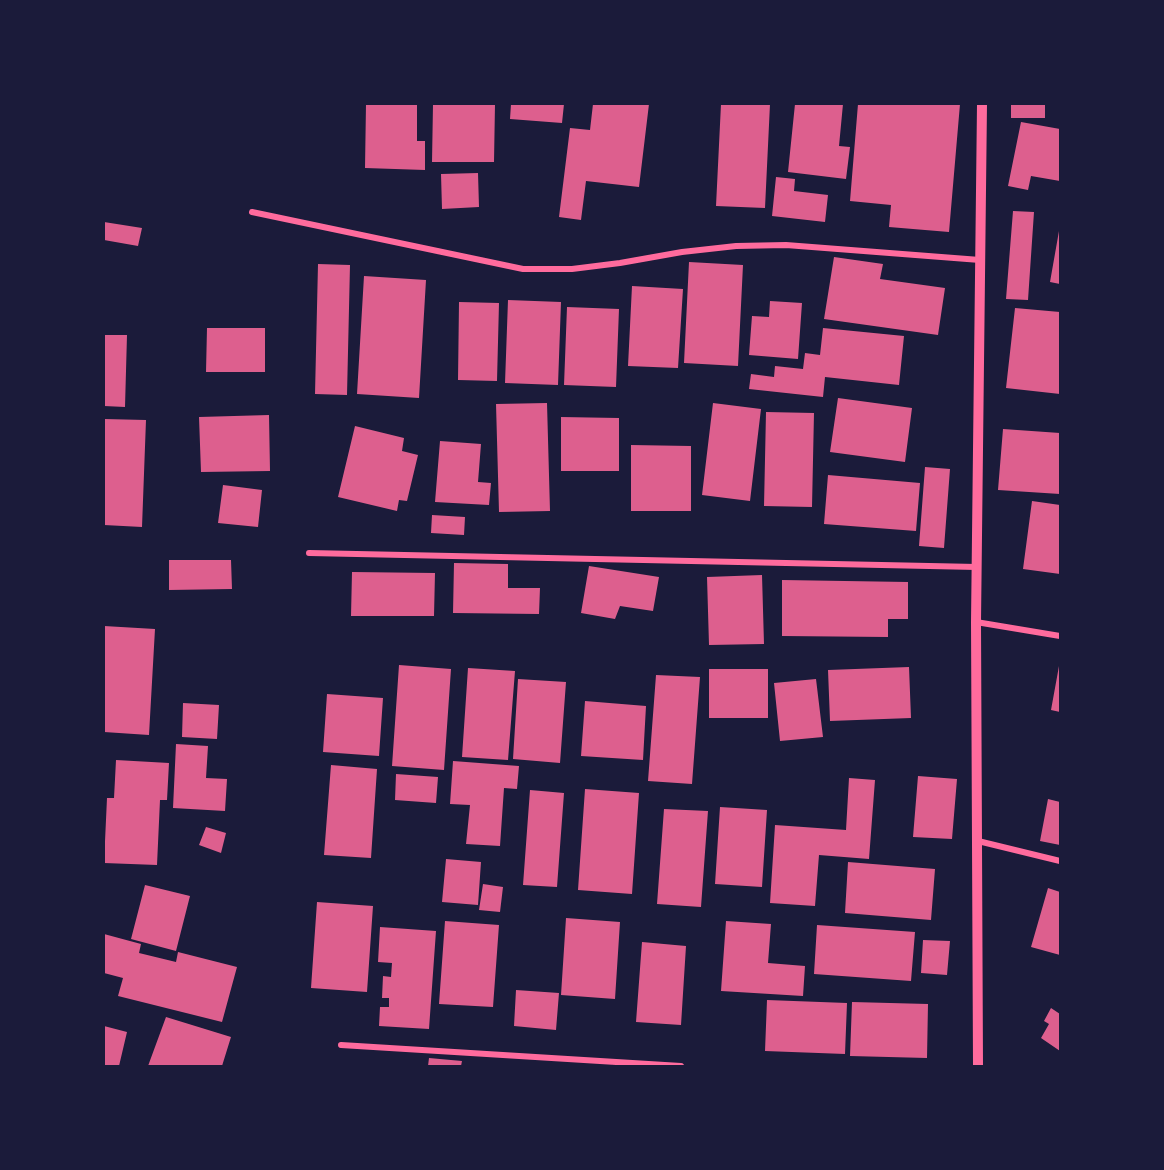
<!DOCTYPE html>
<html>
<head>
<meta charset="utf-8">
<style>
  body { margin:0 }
  #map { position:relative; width:1164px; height:1170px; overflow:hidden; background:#1b1b3a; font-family:"Open Sans",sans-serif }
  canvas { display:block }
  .frame { position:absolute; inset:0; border:105px solid #1b1b3a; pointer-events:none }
</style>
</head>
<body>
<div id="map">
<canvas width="1164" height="1170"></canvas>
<div class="frame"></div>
</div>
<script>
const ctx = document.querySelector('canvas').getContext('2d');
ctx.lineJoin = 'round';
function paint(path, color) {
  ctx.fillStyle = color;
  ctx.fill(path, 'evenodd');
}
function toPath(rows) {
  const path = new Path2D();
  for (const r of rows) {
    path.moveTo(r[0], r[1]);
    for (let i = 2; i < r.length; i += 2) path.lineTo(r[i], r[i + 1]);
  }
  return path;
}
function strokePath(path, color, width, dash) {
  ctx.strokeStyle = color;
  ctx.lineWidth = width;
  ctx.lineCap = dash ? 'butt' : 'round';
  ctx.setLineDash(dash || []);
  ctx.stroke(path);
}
const building = toPath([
  [366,104,417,104,417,141,425,141,425,170,365,168],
  [433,104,495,104,494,162,432,162],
  [511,104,564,104,562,123,510,119],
  [593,104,649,104,639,187,586,181,581,220,559,217,570,128,590,130],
  [721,104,770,104,765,208,716,206],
  [795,104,843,104,839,146,850,147,846,179,788,172],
  [858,104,960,104,949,232,889,227,891,205,850,201],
  [1011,104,1045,104,1045,118,1011,118],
  [1021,122,1060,129,1060,181,1031,176,1028,190,1008,186],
  [478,173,479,207,442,209,441,174],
  [776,177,795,179,794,191,828,195,825,222,772,216],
  [1013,211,1034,212,1028,300,1006,299],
  [104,222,142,228,138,246,104,240],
  [1059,231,1060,231,1060,284,1050,282],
  [834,257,883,264,880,279,945,288,938,335,824,319],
  [689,262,743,265,738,366,684,363],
  [318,264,350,265,347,395,315,394],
  [364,276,426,280,419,398,357,394],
  [632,286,683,289,678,368,628,366],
  [508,300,561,302,558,385,505,383],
  [770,301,802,303,798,359,749,355,752,316,769,317],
  [459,302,499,303,497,381,458,380],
  [567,307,619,309,616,387,564,385],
  [1015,308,1060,312,1060,394,1006,388],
  [207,328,265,328,265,372,206,372],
  [823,328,904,336,899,385,825,377,823,397,749,389,751,374,774,377,775,366,803,369,805,353,820,355],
  [104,335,127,335,125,407,104,406],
  [838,398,912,408,905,462,830,452],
  [547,403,550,511,499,512,496,404],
  [713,403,761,409,750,501,702,495],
  [766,412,814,413,812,507,764,506],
  [269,415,270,471,201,472,199,417],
  [561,417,619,418,619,471,561,471],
  [104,419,146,420,142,527,104,525],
  [355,426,404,438,402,451,418,455,407,501,399,500,397,511,338,497],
  [1003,429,1060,433,1059,458,1060,459,1060,494,998,490],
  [440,441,481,444,478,482,491,483,489,505,435,502],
  [631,445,691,446,691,511,631,511],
  [925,467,950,469,944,548,919,546],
  [828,475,920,483,916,531,824,524],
  [223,485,262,490,258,527,218,523],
  [1032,501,1060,505,1060,574,1023,569],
  [432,515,465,517,464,535,431,533],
  [169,560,231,560,232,589,169,590],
  [454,563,508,564,508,588,540,588,539,614,453,613],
  [589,566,659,577,653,611,620,606,615,619,581,613],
  [352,572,435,573,434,616,351,616],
  [762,575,764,644,709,645,707,577],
  [782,580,908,582,908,619,888,619,888,637,782,636],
  [104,626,155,629,149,735,104,732],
  [399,665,451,669,444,770,392,766],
  [1059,666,1060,666,1060,712,1051,710],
  [909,667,911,718,830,721,828,670],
  [468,668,515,671,508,760,462,757],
  [709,669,768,669,768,718,709,718],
  [656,675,700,677,692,784,648,781],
  [518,679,566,682,560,763,513,759],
  [816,679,823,737,780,741,774,683],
  [327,694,383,698,379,756,323,752],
  [585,701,646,706,643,760,581,756],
  [183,703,219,705,217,739,182,737],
  [176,744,208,746,206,778,227,779,225,811,173,808],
  [116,760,169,763,167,800,160,800,157,865,104,863,107,798,114,798],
  [453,761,519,766,517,789,504,788,500,846,466,844,470,805,450,804],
  [331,765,377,769,371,858,324,855],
  [396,774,438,777,436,803,395,800],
  [918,776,957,779,952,839,913,837],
  [849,778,875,780,869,859,819,855,815,906,770,903,775,825,846,830],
  [585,789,639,793,632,894,578,890],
  [530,790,564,793,557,887,523,885],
  [1048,799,1060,802,1060,845,1040,841],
  [720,807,767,810,762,887,715,884],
  [664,809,708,811,701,907,657,904],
  [206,827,226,833,221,853,199,845],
  [446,859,481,862,478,905,442,902],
  [848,862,935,869,931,920,845,913],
  [483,884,503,887,500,912,479,910],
  [145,885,190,896,176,951,131,939],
  [1048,888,1060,892,1060,955,1031,947],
  [317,902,373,906,367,992,311,988],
  [566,918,620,922,615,999,561,995],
  [445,921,499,925,493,1007,439,1004],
  [726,921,771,924,768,963,805,966,803,996,721,991],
  [817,925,915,932,911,981,814,974],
  [380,927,436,931,429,1029,379,1026,380,1007,389,1007,389,998,382,998,383,976,391,977,392,963,378,962],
  [104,934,141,944,139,953,176,962,178,952,237,967,222,1022,118,996,123,978,104,973],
  [923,940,950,941,947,975,921,973],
  [642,942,686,946,681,1025,636,1022],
  [516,990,559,993,556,1030,514,1026],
  [767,1000,847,1003,845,1054,765,1051],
  [852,1002,928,1004,927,1058,850,1056],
  [1051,1008,1060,1014,1060,1051,1041,1038,1049,1024,1044,1021],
  [166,1017,231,1037,222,1066,148,1066],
  [104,1026,127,1032,119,1066,104,1066],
  [429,1058,462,1061,461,1066,428,1066]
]);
const minor = toPath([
  [252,212,523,269,572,269,620,263,682,252,736,246,786,245,980,260],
  [309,553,977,567],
  [976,622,1060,636],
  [978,841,1060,861],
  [341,1045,681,1066]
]);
const tertiary = toPath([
  [978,1066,976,622,982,104]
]);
paint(building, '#dd5f8e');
strokePath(minor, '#ff6b9d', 6);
strokePath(tertiary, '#ff6b9d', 10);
</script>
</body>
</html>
